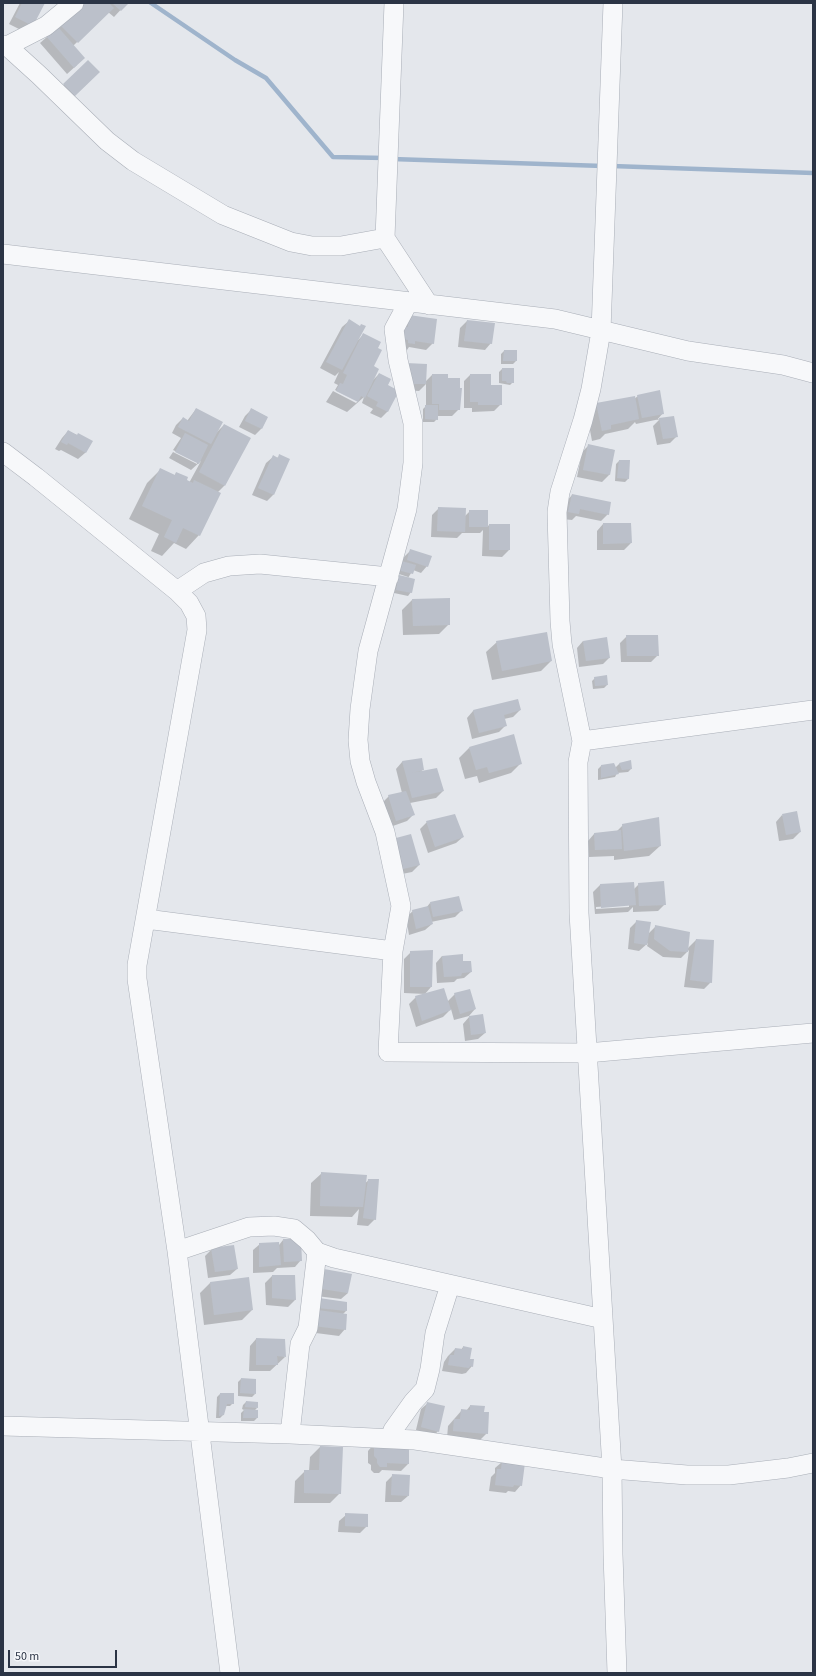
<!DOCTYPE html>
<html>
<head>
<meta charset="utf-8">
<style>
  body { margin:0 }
  #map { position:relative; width:816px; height:1676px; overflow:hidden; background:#e4e7ec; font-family:"Source Sans 3",sans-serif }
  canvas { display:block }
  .frame { position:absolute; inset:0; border:4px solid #2b3445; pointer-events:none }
  .scale { position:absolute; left:8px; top:1650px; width:109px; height:18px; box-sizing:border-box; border:2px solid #2b3445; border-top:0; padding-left:5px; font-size:12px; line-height:14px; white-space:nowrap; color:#2b3445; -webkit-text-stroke:3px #f4f6f9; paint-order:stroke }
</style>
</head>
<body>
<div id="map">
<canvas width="816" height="1676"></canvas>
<div class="frame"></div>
<div class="scale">50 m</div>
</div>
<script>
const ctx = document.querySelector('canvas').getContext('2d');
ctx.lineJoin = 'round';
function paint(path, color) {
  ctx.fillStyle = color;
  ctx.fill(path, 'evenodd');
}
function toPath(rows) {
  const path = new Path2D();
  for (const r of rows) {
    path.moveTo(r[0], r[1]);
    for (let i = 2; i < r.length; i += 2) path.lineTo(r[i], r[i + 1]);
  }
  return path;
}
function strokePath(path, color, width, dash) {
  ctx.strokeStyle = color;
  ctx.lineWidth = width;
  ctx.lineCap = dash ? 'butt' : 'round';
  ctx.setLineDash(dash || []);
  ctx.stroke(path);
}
const shadow = toPath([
  [20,3,44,3,25,32,9,24],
  [85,3,127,3,114,17,108,12,73,46,77,65,67,74,40,43,57,28,58,29],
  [88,61,99,72,68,102,58,91],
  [410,316,433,343,426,350,409,347,407,350,401,349,391,344],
  [349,321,358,340,363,335,373,366,372,381,379,374,387,386,388,411,381,418,370,413,373,409,362,403,364,397,347,412,326,402,333,391,356,403,358,401,335,390,338,385,334,383,339,372,335,376,320,368,342,327],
  [467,321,491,343,485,350,458,347,460,328],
  [504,351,516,361,513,364,501,364,501,354],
  [502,369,513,369,513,382,510,385,499,383,499,372],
  [400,371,426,381,432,375,447,379,459,409,452,416,437,416,437,419,434,422,423,422,423,409,426,406,426,384,419,391,400,390],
  [470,375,501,404,494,411,472,412,472,408,464,408,464,381],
  [638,396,663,413,657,420,673,417,677,436,670,443,657,445,653,426,660,419,636,424,635,422,628,429,605,434,600,439,592,441,587,414,597,404,634,399],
  [196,409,216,433,224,425,224,486,217,493,199,535,186,549,174,543,162,556,151,551,159,534,129,519,147,483,161,469,174,476,176,473,189,483,201,461,191,470,169,458,173,452,197,464,197,462,173,450,181,438,172,433,176,425,183,418,187,421],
  [252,409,267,417,261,429,255,435,239,427,245,416],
  [68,431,91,441,85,453,78,459,61,450,59,451,55,449,62,438],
  [589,445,614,450,609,475,602,482,577,477,582,452],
  [279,456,273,495,267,501,252,495,266,463,273,457,277,458],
  [619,461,628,479,625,482,615,481,616,464],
  [572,495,608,514,601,521,576,516,572,520,562,519,566,502],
  [439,508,465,516,470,511,487,527,489,525,509,525,509,550,502,557,482,556,483,530,480,533,462,533,457,538,431,537,432,515],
  [603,524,631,543,624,550,597,550,597,531],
  [411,550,427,566,421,573,413,570,408,578,411,592,408,596,394,593,396,580,399,577,408,578,408,577,396,573,404,557],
  [412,600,449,624,439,634,403,635,402,610],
  [627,636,658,655,651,662,621,662,620,643],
  [583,641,609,658,603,664,579,667,577,648],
  [497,642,551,661,541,671,492,680,486,652],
  [595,678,607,685,604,688,593,689,592,681],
  [520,710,513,717,504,719,506,725,499,732,472,739,467,718,473,711],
  [469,748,521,763,511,773,479,783,477,776,465,779,459,758],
  [421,759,423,769,420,773,443,791,436,798,410,803,414,814,407,821,390,827,382,803,389,796,402,793,396,769,402,762],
  [630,761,631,769,628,772,617,773,615,777,598,780,598,769,601,766,615,768,619,764],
  [782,815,800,832,793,839,779,841,776,822],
  [427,822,463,837,456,843,428,853,420,829],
  [623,825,660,846,649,856,614,860,614,856,589,857,588,841,594,834,616,832],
  [396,839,419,865,412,872,397,875],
  [633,883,634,889,639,884,665,904,658,911,633,912,633,907,628,912,595,914,593,892,600,885],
  [629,905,629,907,596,909,596,907],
  [430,903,462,910,455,917,431,922,432,924,425,930,409,935,406,917,413,911,426,908],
  [637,921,648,934,655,927,688,948,696,940,711,982,704,989,684,987,689,950,681,958,663,957,647,946,648,943,639,951,628,949,630,928],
  [411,952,431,987,425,994,404,993,404,959],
  [442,956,462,962,471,972,464,978,457,979,454,982,437,983,436,963],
  [455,994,475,1009,469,1016,454,1020,451,1009,443,1017,416,1027,409,1004,416,997,447,1002],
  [469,1017,485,1033,478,1039,465,1041,463,1024],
  [322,1173,364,1184,369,1180,375,1219,368,1226,357,1225,359,1209,352,1217,310,1216,311,1183],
  [283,1240,301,1260,295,1267,277,1268,273,1272,253,1273,253,1250,260,1244,279,1245],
  [212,1249,237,1269,230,1275,208,1278,205,1256],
  [272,1276,294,1276,295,1300,288,1307,266,1305,265,1283],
  [318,1277,348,1293,341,1299,316,1296],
  [248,1278,252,1310,242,1320,204,1325,200,1293,210,1283],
  [346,1303,346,1311,343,1314,345,1329,339,1336,308,1332,313,1306],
  [256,1339,285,1357,270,1371,249,1371,250,1346],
  [463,1347,472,1366,466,1373,462,1374,442,1371,444,1362,448,1356,455,1349,461,1350],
  [241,1379,255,1394,252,1397,238,1396,238,1382],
  [220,1394,233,1403,230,1406,225,1406,223,1415,220,1418,216,1418,217,1397],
  [246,1402,257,1408,254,1411,257,1418,254,1421,241,1421,241,1413,244,1410,242,1409,243,1405],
  [428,1403,438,1431,432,1438,415,1434,421,1409],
  [470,1406,483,1412,487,1433,480,1440,447,1438,448,1426,462,1410,466,1411],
  [374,1444,408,1446,408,1464,401,1471,382,1470,379,1473,374,1473,371,1470,371,1465,368,1463,368,1451],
  [320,1447,340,1493,330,1503,294,1503,295,1481,305,1471,309,1471,310,1457],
  [502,1462,521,1485,515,1492,508,1491,506,1493,489,1491,491,1477,495,1473,495,1468],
  [393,1475,408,1496,401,1502,385,1502,386,1482],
  [346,1515,367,1526,360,1533,338,1532,339,1521]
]);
const stream = toPath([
  [151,3,235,60,266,78,333,157,385,158],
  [392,159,603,166],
  [612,166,813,173]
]);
const building = toPath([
  [22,3,45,3,33,26,15,17],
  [83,3,109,3,114,8,78,43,61,26],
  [112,3,129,3,121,11],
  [57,26,85,58,74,68,46,36],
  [88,60,100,72,75,96,63,84],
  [409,315,437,319,434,344,415,341,415,344,408,343,408,340,398,338,399,326,408,327],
  [349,319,360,326,361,324,366,326,342,370,326,362],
  [467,320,495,323,492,344,464,341],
  [363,333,381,342,378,348,382,350,374,366,379,369,365,398,361,396,358,402,336,391,340,383,343,384,347,375,343,373],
  [504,350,517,350,517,361,503,361],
  [406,363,427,364,426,384,406,384],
  [502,368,514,368,514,383,507,383,506,381,502,381],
  [379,373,391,379,388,385,399,391,388,412,376,406,378,402,367,396],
  [432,374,448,374,448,378,460,378,460,388,462,388,460,410,439,410,439,404,432,404],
  [470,374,491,374,491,385,502,385,502,405,478,405,478,402,470,402],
  [660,390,664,414,642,418,637,395],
  [635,396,639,419,611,425,611,429,602,431,596,403],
  [425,405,438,405,438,420,425,419],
  [196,408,223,422,211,444,178,427,183,417,189,421],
  [251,408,268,417,262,429,245,421],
  [674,416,678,437,663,439,659,418],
  [224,424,251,438,225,486,199,472],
  [68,430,77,435,78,433,93,441,86,453,68,443,67,445,61,442],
  [185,433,208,445,199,464,175,452],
  [588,444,615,450,610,475,583,470],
  [279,454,290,459,274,495,258,488,273,455,278,458],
  [619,460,630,460,629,479,617,478],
  [160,468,175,475,176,472,188,477,187,480,193,483,194,480,221,493,200,536,183,528,176,543,164,537,172,520,142,506],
  [572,494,611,502,609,515,580,509,579,514,568,512],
  [438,507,466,508,465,532,437,531],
  [469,510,488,510,488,527,469,527],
  [603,523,631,523,632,543,603,544],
  [489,524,510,524,510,550,489,550],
  [410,549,432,556,428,567,407,560],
  [401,561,416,565,413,574,398,570],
  [399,575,415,579,412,593,396,590],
  [450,598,450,625,413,626,412,599],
  [547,632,552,661,502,671,496,641],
  [626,635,658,635,659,656,627,656],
  [607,637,610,658,586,661,583,641],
  [607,675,608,685,595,686,594,677],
  [518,699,521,710,504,715,507,726,479,733,473,710],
  [514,734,522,764,489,773,487,767,476,770,469,747],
  [422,758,424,770,411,773,437,768,444,791,412,798,402,761],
  [631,760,632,769,622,770,619,763],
  [614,763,619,774,601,778,601,765],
  [406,791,415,815,396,821,388,795],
  [797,811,801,832,786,835,782,814],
  [455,814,464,837,435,847,426,821],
  [659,817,661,846,624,851,622,824],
  [621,830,622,849,595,850,594,833],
  [411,834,420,865,403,869,396,838],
  [664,881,666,905,639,906,638,883],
  [634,882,636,905,601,908,600,884],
  [459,896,463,911,433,917,430,902],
  [428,906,433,924,416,929,412,910],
  [636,920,651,922,647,945,634,943],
  [655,925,690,932,688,952,670,951,654,939],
  [696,939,714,940,712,983,690,980],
  [433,950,432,987,410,987,410,951],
  [463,954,463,961,471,961,472,972,462,973,461,976,444,977,442,956],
  [444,988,451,1010,422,1021,415,996],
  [470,989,476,1009,460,1014,454,993],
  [483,1014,486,1033,471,1035,469,1016],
  [321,1172,367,1175,363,1207,320,1206],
  [368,1179,379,1179,376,1220,363,1218],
  [283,1239,301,1239,302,1261,284,1262],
  [279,1242,281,1265,259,1267,259,1243],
  [234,1245,238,1269,215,1272,211,1248],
  [324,1269,352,1274,348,1293,322,1289],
  [272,1275,295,1275,296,1300,272,1298],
  [249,1277,253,1310,214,1315,210,1282],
  [319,1298,347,1302,347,1311,318,1308],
  [317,1310,347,1314,346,1330,314,1326],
  [256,1338,285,1339,286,1357,277,1356,278,1365,256,1365],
  [463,1346,472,1348,470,1359,474,1359,473,1367,470,1366,469,1368,448,1365,450,1355,454,1355,455,1348,463,1349],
  [241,1378,256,1379,256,1394,240,1393],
  [220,1393,234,1393,234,1404,227,1404,224,1415,219,1416],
  [246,1401,258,1402,258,1408,245,1407],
  [427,1402,445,1406,439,1432,421,1427],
  [470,1405,485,1406,484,1412,489,1412,488,1434,453,1431,454,1419,460,1419,461,1409,470,1410],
  [244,1409,258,1410,258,1418,243,1418],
  [374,1443,409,1445,409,1464,387,1463,387,1467,380,1467,377,1463,377,1459,374,1456],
  [320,1446,343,1447,341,1494,304,1493,304,1470,319,1470],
  [502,1461,525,1463,522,1486,514,1485,513,1487,495,1485,497,1469,501,1469],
  [392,1474,410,1475,409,1496,391,1495],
  [345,1513,368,1514,368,1527,345,1526]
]);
const minor = toPath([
  [394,3,385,238,429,305],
  [613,3,601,331,591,389,583,420,560,492,557,512,560,621,562,644,582,741,578,762,579,913,612,1469,613,1554,617,1673],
  [3,45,7,46,39,75,107,141,133,161,223,215,291,242,312,246,341,246,385,238],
  [7,46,46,26,74,3],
  [3,254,555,319,688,351,783,365,813,373],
  [408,303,394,329,398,360,413,423,413,463,407,509,368,651,360,709,358,740,360,761,366,782,385,832,401,906,393,951,388,1052,587,1053,813,1033],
  [3,452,36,477,177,591,189,603,196,616,197,630,137,965,137,979,177,1251,230,1673],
  [177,591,204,573,229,566,260,564,389,577],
  [582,741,813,710],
  [146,919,393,951],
  [177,1251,249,1227,274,1226,294,1229,307,1240,317,1252,334,1258,603,1319],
  [3,1426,290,1434,415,1440,612,1469,687,1475,729,1475,788,1468,813,1463],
  [290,1434,300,1344,308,1328,317,1252],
  [390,1438,393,1430,413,1402,425,1389,430,1369,435,1333,450,1285]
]);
paint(shadow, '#0003');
strokePath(stream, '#9fb4cc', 4.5);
paint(building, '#bbc0ca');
strokePath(minor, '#a9aeb7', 20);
strokePath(minor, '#f7f8fa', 19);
</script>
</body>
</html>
